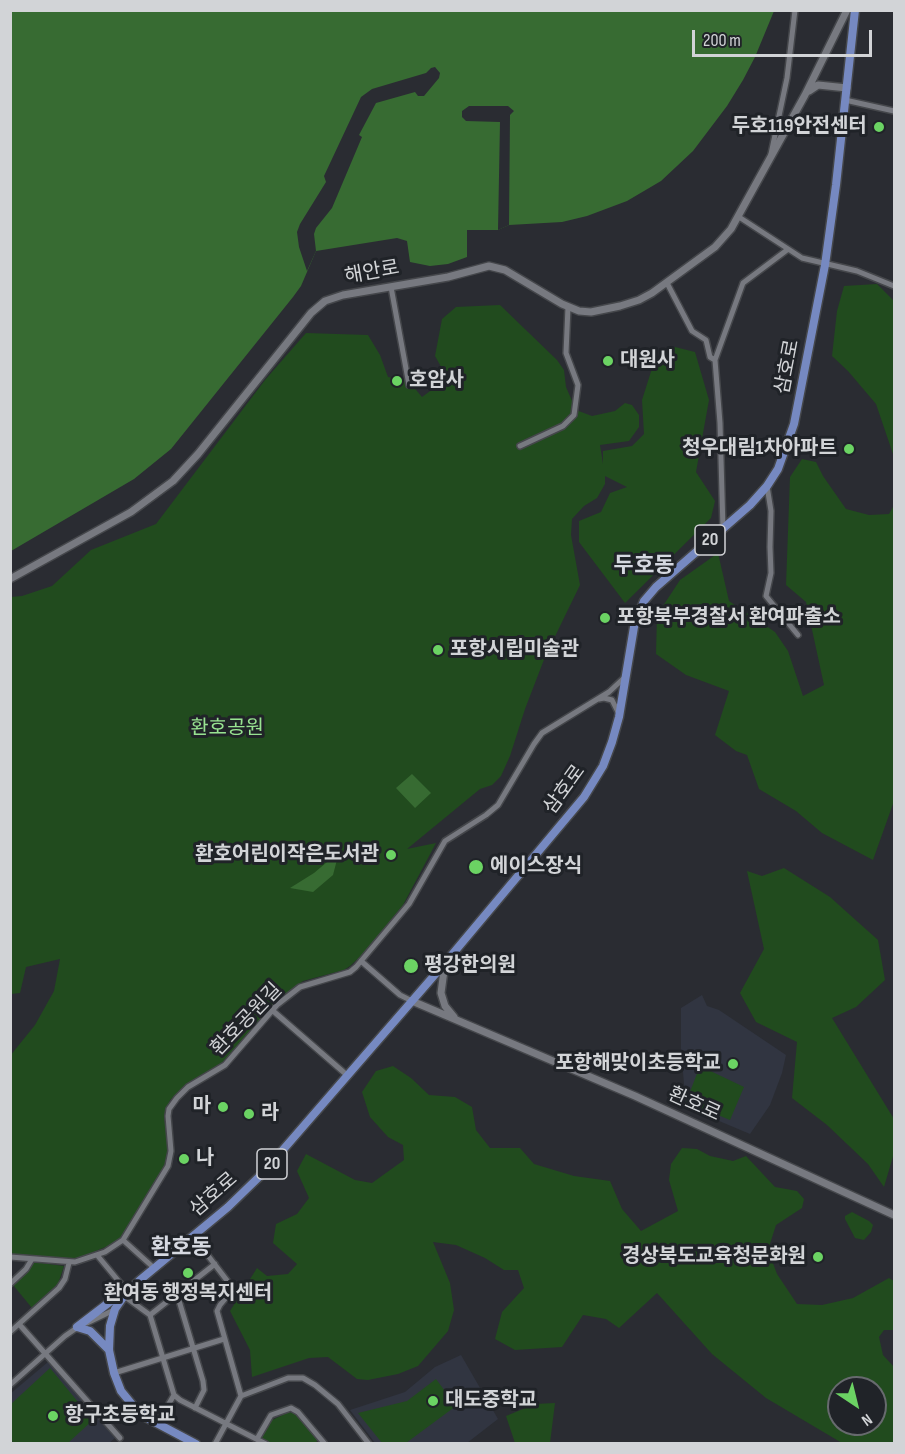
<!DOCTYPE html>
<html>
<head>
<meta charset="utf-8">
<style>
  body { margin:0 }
  #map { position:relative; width:905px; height:1454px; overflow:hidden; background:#2a2c32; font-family:"Sofia Sans Condensed",sans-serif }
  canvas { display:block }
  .frame { position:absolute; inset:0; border:12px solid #d2d4d7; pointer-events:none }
  .north { position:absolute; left:827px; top:1376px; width:60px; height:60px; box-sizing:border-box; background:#202328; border:2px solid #676a6e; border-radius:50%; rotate:145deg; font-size:16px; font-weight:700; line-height:24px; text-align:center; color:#d2d4d7 }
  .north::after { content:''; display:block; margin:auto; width:21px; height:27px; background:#6bd363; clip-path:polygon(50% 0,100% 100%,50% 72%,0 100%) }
  .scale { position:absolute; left:692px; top:30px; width:180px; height:27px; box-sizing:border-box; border:3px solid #d2d4d7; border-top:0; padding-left:8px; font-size:18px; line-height:21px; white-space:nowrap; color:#d2d4d7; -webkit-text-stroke:4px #202328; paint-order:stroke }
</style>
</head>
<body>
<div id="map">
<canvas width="905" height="1454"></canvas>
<div class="frame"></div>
<div class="north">N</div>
<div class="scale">200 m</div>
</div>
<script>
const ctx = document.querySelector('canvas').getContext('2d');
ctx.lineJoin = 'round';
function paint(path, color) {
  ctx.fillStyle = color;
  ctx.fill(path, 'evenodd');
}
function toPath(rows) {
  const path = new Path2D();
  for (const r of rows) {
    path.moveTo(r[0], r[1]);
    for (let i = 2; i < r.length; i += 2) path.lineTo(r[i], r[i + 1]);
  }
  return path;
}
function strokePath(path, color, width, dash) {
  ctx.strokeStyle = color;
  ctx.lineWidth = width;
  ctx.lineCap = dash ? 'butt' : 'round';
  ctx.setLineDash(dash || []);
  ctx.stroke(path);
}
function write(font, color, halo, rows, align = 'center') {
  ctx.font = font + ' "Sofia Sans Condensed","Noto Sans KR",sans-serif';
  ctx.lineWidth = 6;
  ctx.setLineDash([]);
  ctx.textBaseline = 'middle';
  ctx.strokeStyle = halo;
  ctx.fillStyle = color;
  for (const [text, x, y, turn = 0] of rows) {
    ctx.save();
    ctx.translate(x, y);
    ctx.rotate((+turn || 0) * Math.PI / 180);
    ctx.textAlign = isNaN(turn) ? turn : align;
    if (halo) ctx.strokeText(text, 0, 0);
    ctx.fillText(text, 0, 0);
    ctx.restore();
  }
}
const built = toPath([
  [702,995,707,1006,719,1010,786,1055,782,1073,770,1105,750,1134,686,1107,681,1049,681,1008],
  [461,1355,498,1419,467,1443,375,1443,350,1410,405,1392,435,1367],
  [48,1362,115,1438,109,1443,11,1443,10,1394]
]);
const green = toPath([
  [877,284,894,301,894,457,876,404,848,371,832,356,837,311,844,286],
  [500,305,557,360,564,370,566,387,576,410,592,416,615,411,625,403,632,405,639,415,639,427,629,441,600,445,603,464,603,451,632,446,644,434,642,400,654,362,675,347,695,352,709,400,696,472,715,501,711,518,625,603,579,542,579,521,601,512,610,493,627,487,605,476,605,484,597,498,584,506,572,519,571,535,580,585,545,657,525,709,510,756,501,776,492,785,480,789,407,849,436,843,403,905,365,952,350,966,344,970,303,981,275,1004,221,1064,194,1079,170,1100,164,1116,168,1149,166,1164,123,1236,115,1243,79,1258,66,1260,11,1254,10,1056,35,1025,54,991,60,959,26,967,20,993,11,994,11,597,22,596,52,586,91,550,156,524,265,380,306,333,368,335,380,355,388,377,401,379,412,385,422,397,437,386,444,372,435,356,442,319,456,307],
  [802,459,816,462,823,476,846,509,869,515,889,514,894,505,894,801,873,860,822,833,796,811,759,789,747,755,736,751,715,735,729,691,686,675,656,654,657,615,680,580,718,553,729,601,775,632,788,651,803,696,824,685,806,602,786,585,790,477],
  [784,868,830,897,878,940,885,980,856,1007,832,1018,894,1119,894,1153,884,1187,868,1164,827,1125,792,1098,797,1042,756,1022,740,993,764,949,747,871,762,876],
  [393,1066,411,1078,429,1095,455,1097,472,1107,476,1130,490,1148,520,1148,534,1164,574,1176,610,1181,622,1209,641,1231,678,1211,669,1180,671,1164,682,1148,697,1149,710,1156,733,1161,746,1156,775,1187,797,1191,804,1199,802,1208,776,1225,768,1250,777,1274,797,1304,822,1305,853,1298,889,1278,894,1281,894,1330,884,1330,879,1337,883,1355,894,1367,894,1443,842,1443,766,1398,712,1354,657,1293,619,1328,606,1319,583,1315,562,1347,515,1350,495,1339,502,1312,524,1288,518,1270,504,1270,485,1258,456,1245,433,1242,450,1283,454,1310,448,1331,418,1366,398,1374,368,1380,357,1379,328,1357,309,1358,252,1377,250,1350,230,1311,257,1268,267,1276,288,1274,297,1264,273,1243,276,1224,297,1214,309,1198,297,1171,306,1154,355,1180,372,1183,404,1160,403,1145,388,1137,370,1117,362,1092,376,1071],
  [839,1388,875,1388,875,1424,839,1424],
  [700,1066,744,1087,730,1120,686,1102],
  [852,1212,869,1221,873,1225,871,1232,864,1240,855,1238,845,1219,845,1216],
  [33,1262,64,1266,58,1284,32,1308,13,1285],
  [50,1368,93,1420,68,1443,13,1443,11,1439,11,1404],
  [436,1379,456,1406,406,1443,382,1443,358,1413,407,1401],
  [555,1403,550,1443,515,1443,506,1416,535,1404],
  [289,1412,296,1414,318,1440,315,1443,271,1444,261,1438,270,1421]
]);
const water = toPath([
  [11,11,774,11,755,57,743,80,727,106,693,151,661,181,627,201,587,216,562,222,509,225,498,230,467,230,467,257,448,264,430,266,410,262,407,241,397,238,316,251,301,286,293,297,171,449,134,479,11,551],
  [412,774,431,793,415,808,396,788],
  [339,852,333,875,313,892,290,888,314,873]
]);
const pier = toPath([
  [435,67,440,73,439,78,424,96,418,96,415,92,376,103,359,135,362,137,332,208,316,228,314,234,316,251,307,271,299,247,297,232,300,224,326,182,324,176,361,97,372,89,426,73,431,68],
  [469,106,508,106,514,111,510,115,509,225,498,230,500,122,466,121,462,117,462,111]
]);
const minor = toPath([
  [845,100,894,111],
  [771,154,787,78,795,10],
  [739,217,802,258,857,271,894,286],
  [667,283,692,331,706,340,710,357,715,360],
  [391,287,409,385],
  [520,446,563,426,574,415,578,385,566,353,568,307],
  [767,486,771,511,770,547,771,573,766,596,798,635],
  [723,529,720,423,715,360,743,283,787,250],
  [599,699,604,698,612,700,618,712],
  [361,961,400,995,412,1001],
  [272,1010,348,1076],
  [193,1236,232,1287,230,1293,220,1305,217,1311,241,1396,215,1444],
  [123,1240,154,1268],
  [97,1255,126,1290],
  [10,1257,75,1262,105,1252,123,1240,168,1166,171,1151,168,1116,169,1109,177,1098,188,1087,225,1065,277,1005,300,987,350,972,356,967,409,904,445,841,486,815,498,805,534,744,542,733,609,692,624,678],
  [215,1264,150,1315,174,1395,180,1400,266,1444],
  [10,1284,26,1269,32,1259],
  [177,1294,203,1381,204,1390,195,1408],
  [124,1296,150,1315],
  [87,1323,114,1310],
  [19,1324,120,1438],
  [10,1332,59,1288,65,1279,69,1263],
  [114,1373,224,1339],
  [10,1385,65,1336,78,1327],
  [241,1396,288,1378,303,1378,315,1385,338,1404,369,1444],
  [157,1424,174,1395],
  [257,1439,271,1415,291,1408,298,1412,325,1444]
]);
const tertiary = toPath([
  [809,91,818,85,847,88],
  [10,579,131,512,173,481,198,454,311,313,325,301,343,295,448,277,489,266,505,270,562,304,579,311,591,312,620,306,639,300,652,293,715,247,731,229,805,95,847,10],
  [445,963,441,993,445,1006,454,1017],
  [412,1001,635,1096,894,1215]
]);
const primary = toPath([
  [77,1327,124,1291],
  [77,1327,90,1331,109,1350],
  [196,1444,147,1418,135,1408,121,1391,114,1373,109,1350,110,1326,115,1309,124,1296,140,1280,228,1207,262,1174,445,963,584,797,603,766,612,742,619,717,634,627,644,601,656,587,750,505,767,486,778,469,794,424,825,265,836,185,855,10]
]);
const markers = [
  [879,127,6,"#6bd363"],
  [608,361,6,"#6bd363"],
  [397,381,6,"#6bd363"],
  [849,449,6,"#6bd363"],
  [605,618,6,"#6bd363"],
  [438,650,6,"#6bd363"],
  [391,855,6,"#6bd363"],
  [476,867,8,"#6bd363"],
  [411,966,8,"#6bd363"],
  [733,1064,6,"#6bd363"],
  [223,1107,6,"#6bd363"],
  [249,1114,6,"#6bd363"],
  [184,1159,6,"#6bd363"],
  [818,1257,6,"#6bd363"],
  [188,1273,6,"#6bd363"],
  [433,1401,6,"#6bd363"],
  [53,1416,6,"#6bd363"]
];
const shields = [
  [710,540,30],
  [272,1164,30]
];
const shieldNames = [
  ["20",710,540],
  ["20",272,1164]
];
const poiNames = [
  ["두호119안전센터",867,127,"right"],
  ["대원사",620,361],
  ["호암사",409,381],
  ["청우대림1차아파트",837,449,"right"],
  ["포항북부경찰서 환여파출소",617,618],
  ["포항시립미술관",450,650],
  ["환호어린이작은도서관",379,855,"right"],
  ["에이스장식",490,867],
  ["평강한의원",424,966],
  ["포항해맞이초등학교",721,1064,"right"],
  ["마",211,1107,"right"],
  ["라",261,1114],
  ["나",196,1159],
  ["경상북도교육청문화원",806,1257,"right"],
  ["환여동 행정복지센터",188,1294,"center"],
  ["대도중학교",445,1401],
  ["항구초등학교",65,1416]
];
const streetNames = [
  ["해안로",372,273,-10],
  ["삼호로",788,367,-79],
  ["삼호로",565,790,-54],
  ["환호공원길",247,1020,-46],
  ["환호로",694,1105,24],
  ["삼호로",214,1195,-41]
];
const parkNames = [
  ["환호공원",227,729]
];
const quarterNames = [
  ["두호동",644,566],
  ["환호동",181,1248]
];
paint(built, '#313541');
paint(green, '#214b1e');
paint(water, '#376b32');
paint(pier, '#2a2c32');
strokePath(minor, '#45474b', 8);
strokePath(tertiary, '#45474b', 10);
strokePath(primary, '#45474b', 11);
strokePath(minor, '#777980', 5);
strokePath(tertiary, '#777980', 7);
strokePath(primary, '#7689c1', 8);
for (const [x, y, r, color] of markers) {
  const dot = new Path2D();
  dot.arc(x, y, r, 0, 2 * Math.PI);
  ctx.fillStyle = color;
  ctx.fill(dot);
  strokePath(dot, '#202328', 2);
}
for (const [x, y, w] of shields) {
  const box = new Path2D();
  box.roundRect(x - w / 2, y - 15, w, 30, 4.5);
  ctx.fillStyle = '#202328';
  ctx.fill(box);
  strokePath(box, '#d2d4d7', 1.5);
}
write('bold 18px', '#d2d4d7', null, shieldNames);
write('bold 20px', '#d2d4d7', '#202328', poiNames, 'left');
write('20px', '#d2d4d7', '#202328', streetNames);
write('20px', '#98e391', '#202328', parkNames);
write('bold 22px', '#d6d9e1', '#202328', quarterNames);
</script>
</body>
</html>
